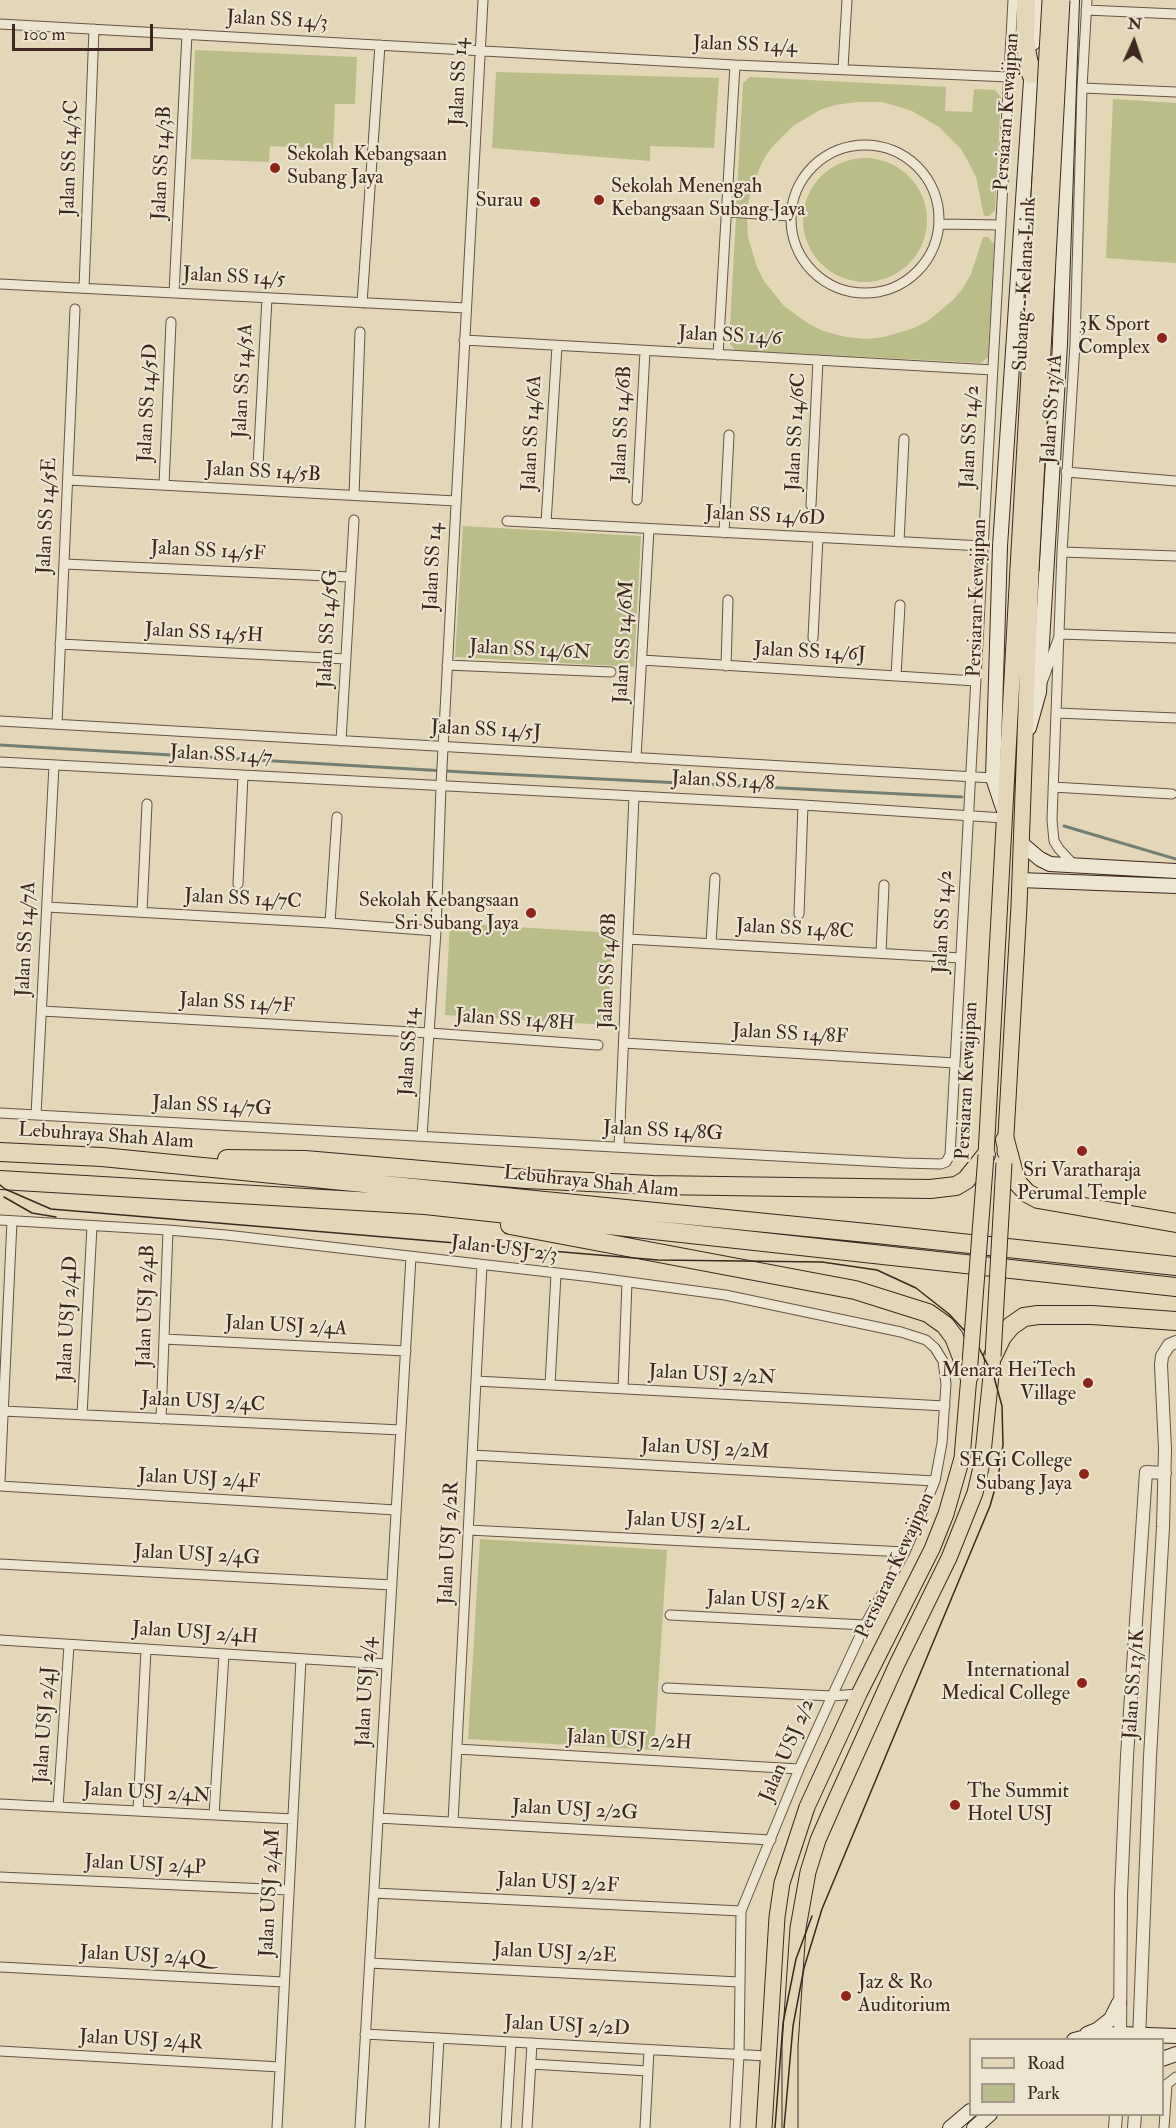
<!DOCTYPE html>
<html>
<head>
<meta charset="utf-8">
<style>
  body { margin:0 }
  #map { position:relative; width:1176px; height:2128px; overflow:hidden; background:#e4d7b7; font-family:"IM FELL Double Pica",serif }
  canvas { display:block }
  .legend { position:absolute; left:969px; top:2038px; width:195px; height:78px; box-sizing:border-box; background:#ede5d0; border:2px solid #a79989; margin:0; padding:8px 10px; list-style:none; font-size:18px; color:#3e271e }
  .legend li { display:flex; align-items:center; gap:12px; height:30px }
  .legend b { width:30px; border:2px solid #a79989 }
  .north { position:absolute; left:1104px; top:12px; width:60px; height:60px; -webkit-text-stroke:4px #ede5d0; paint-order:stroke; rotate:3deg; font-size:16px; font-weight:700; line-height:24px; text-align:center; color:#3e271e }
  .north::after { content:''; display:block; margin:auto; width:21px; height:27px; background:#3e271e; clip-path:polygon(50% 0,100% 100%,50% 72%,0 100%) }
  .scale { position:absolute; left:12px; top:24px; width:141px; height:27px; box-sizing:border-box; border:3px solid #3e271e; border-top:0; padding-left:8px; font-size:18px; line-height:21px; white-space:nowrap; color:#3e271e; -webkit-text-stroke:4px #ede5d0; paint-order:stroke }
</style>
</head>
<body>
<div id="map">
<canvas width="1176" height="2128"></canvas>
<ul class="legend">
<li><b style="height:8px;background:#e4d7b7"></b>Road</li>
<li><b style="height:16px;background:#babd8a"></b>Park</li>
</ul>
<div class="north">N</div>
<div class="scale">100 m</div>
</div>
<script>
const ctx = document.querySelector('canvas').getContext('2d');
ctx.lineJoin = 'round';
function paint(path, color) {
  ctx.fillStyle = color;
  ctx.fill(path, 'evenodd');
}
function toPath(rows) {
  const path = new Path2D();
  for (const r of rows) {
    if (r.length === 3) {
      path.moveTo(r[0] + r[2], r[1]);
      path.arc(r[0], r[1], r[2], 0, 2 * Math.PI);
      continue;
    }
    path.moveTo(r[0], r[1]);
    for (let i = 2; i < r.length; i += 2) path.lineTo(r[i], r[i + 1]);
  }
  return path;
}
function strokePath(path, color, width, dash) {
  ctx.strokeStyle = color;
  ctx.lineWidth = width;
  ctx.lineCap = dash ? 'butt' : 'round';
  ctx.setLineDash(dash || []);
  ctx.stroke(path);
}
function write(font, color, halo, rows, align = 'center') {
  ctx.font = font + ' "IM FELL Double Pica",serif';
  ctx.lineWidth = 4.5;
  ctx.setLineDash([]);
  ctx.textBaseline = 'middle';
  ctx.strokeStyle = halo;
  ctx.fillStyle = color;
  for (const [text, x, y, turn = 0] of rows) {
    ctx.save();
    ctx.translate(x, y);
    ctx.rotate((+turn || 0) * Math.PI / 180);
    ctx.textAlign = isNaN(turn) ? turn : align;
    if (halo) ctx.strokeText(text, 0, 0);
    ctx.fillText(text, 0, 0);
    ctx.restore();
  }
}
const green = toPath([
  [195,50,357,57,355,104,335,104,333,149,270,146,269,162,191,159],
  [496,72,719,78,714,148,650,146,650,161,492,148],
  [750,77,946,87,945,111,972,112,974,89,995,90,1001,97,995,210,989,216,984,216,976,177,969,163,961,149,939,127,912,111,897,106,881,102,858,102,835,105,820,110,793,126,771,148,762,162,751,191,747,209,736,208,743,83],
  [1113,99,1176,103,1176,263,1106,258],
  [865,220,62],
  [736,217,747,218,748,237,757,267,764,281,784,306,809,324,823,331,846,337,868,339,884,337,914,328,928,321,953,300,963,288,971,274,983,237,988,237,994,244,988,357,981,363,735,350,729,343],
  [463,526,641,536,634,667,455,657],
  [450,923,613,933,607,1025,445,1015],
  [480,1539,667,1550,654,1750,468,1739]
]);
const stream = toPath([
  [0,745,480,773,962,797],
  [1064,826,1176,859]
]);
const minor = toPath([
  [1086,10,1176,14],
  [0,24,735,65,1009,77],
  [843,68,847,0],
  [1082,88,1176,92],
  [865,219,74],
  [727,212,790,216],
  [940,224,1001,225],
  [0,284,466,308],
  [84,288,94,29],
  [174,293,187,34],
  [362,303,380,45],
  [464,340,993,370],
  [718,355,735,65],
  [258,466,267,298],
  [1066,472,1176,481],
  [68,480,456,501],
  [164,485,171,322],
  [354,495,360,332],
  [637,500,645,351],
  [811,505,818,360],
  [507,521,983,546],
  [546,523,557,346],
  [724,533,729,435],
  [899,542,904,439],
  [1062,552,1176,556],
  [64,564,350,577],
  [813,638,818,537],
  [60,644,346,659],
  [642,660,976,681],
  [447,665,611,672],
  [726,666,728,600],
  [896,676,900,605],
  [1043,680,1060,634,1176,638],
  [1057,713,1176,718],
  [0,721,993,778],
  [57,724,75,309],
  [341,741,354,520],
  [636,758,649,529],
  [0,762,803,805,1004,818],
  [1053,787,1172,794],
  [1074,865,1059,849,1054,841,1052,820,1062,552,1075,344,1082,88,1087,0],
  [238,884,243,775],
  [47,907,330,923,436,931],
  [142,912,147,804],
  [799,914,803,805],
  [330,923,337,817],
  [628,939,961,958],
  [711,943,715,878],
  [881,953,884,885],
  [42,1011,430,1033,598,1045],
  [624,1043,955,1063],
  [0,1113,903,1163,941,1164,946,1162,950,1155,1013,0],
  [36,1115,54,765],
  [422,1136,436,931,441,786,483,0],
  [619,1147,634,796],
  [0,1220,168,1230,226,1235,592,1277,725,1295,901,1332,926,1340,935,1348,943,1361,946,1384,942,1443,935,1481,905,1552,865,1625,832,1696,799,1769,741,1911,739,2055,735,2128],
  [164,1339,406,1351],
  [476,1381,945,1406],
  [550,1385,556,1274],
  [623,1389,627,1282],
  [3,1411,401,1430],
  [82,1415,92,1226],
  [161,1419,168,1230],
  [472,1455,935,1481],
  [0,1481,12,1221],
  [0,1486,396,1510],
  [468,1530,905,1552],
  [0,1564,392,1585],
  [670,1615,865,1625],
  [0,1640,387,1664],
  [667,1688,832,1696,859,1694],
  [457,1749,799,1769],
  [0,1804,293,1819],
  [58,1807,69,1645],
  [138,1811,146,1649],
  [214,1815,224,1654],
  [378,1818,771,1840],
  [453,1822,482,1265],
  [0,1877,289,1890],
  [374,1893,741,1911],
  [370,1963,739,1982],
  [0,1967,284,1982],
  [365,2034,767,2056],
  [0,2051,280,2067],
  [531,2064,648,2071],
  [277,2128,301,1659],
  [360,2128,411,1257],
  [434,2128,439,2038],
  [506,2128,511,2042],
  [527,2128,532,2043],
  [645,2128,649,2050],
  [1164,2128,1167,2084,1176,2077]
]);
const tertiary = toPath([
  [1120,2040,1121,1894,1127,1756,1146,1472,1165,1473],
  [1139,2040,1150,1757,1163,1527,1165,1449,1161,1365,1162,1356,1169,1345,1176,1342],
  [1115,2128,1116,2114],
  [1134,2128,1135,2114]
]);
const secondary = toPath([
  [1033,43,1036,0],
  [1029,728,1039,692,1060,344,1072,0],
  [1003,808,993,778,1000,546,1032,65],
  [1021,843,1040,859,1050,864,1176,871],
  [1020,880,1176,886],
  [1087,2034,1097,2030,1111,2019,1119,2003],
  [1074,2040,1094,2035,1120,2034,1176,2036],
  [1162,2059,1176,2054],
  [950,2128,970,2111],
  [974,2128,990,2114]
]);
const primary = toPath([
  [1005,1152,1019,906,1031,571],
  [986,1155,1018,569],
  [764,2128,777,1917,782,1883,807,1807,859,1694,932,1549,946,1514,962,1458,969,1376],
  [790,2128,790,2046,798,1928,808,1872,818,1840,836,1799,897,1664,949,1558,975,1493,982,1463,993,1356]
]);
const motorway = toPath([
  [1026,0,1025,44,1031,74],
  [1005,1140,1016,1181,1027,1193,1038,1199,1176,1223],
  [0,1152,102,1157,877,1234,1176,1266],
  [227,1159,305,1160,526,1179,653,1185,930,1189,956,1186,966,1180,986,1155],
  [0,1180,425,1205,1176,1287],
  [510,1225,855,1290,928,1313,945,1325,954,1337,969,1376],
  [993,1356,1002,1337,1011,1326,1024,1317,1038,1315,1092,1315,1176,1321]
]);
const tram = toPath([
  [0,1185,5,1189,51,1209,658,1260,822,1262,877,1270,916,1288,949,1314,977,1344,994,1377,1002,1406,1003,1445,998,1478,990,1506,822,1909,804,1968,793,2026,784,2128],
  [4,1197,32,1213,56,1217],
  [775,2128,783,2023,796,1959,812,1916]
]);
const primaryBridge = toPath([
  [1018,569,1050,0],
  [1031,571,1062,0],
  [993,1356,1004,1163],
  [969,1376,986,1155]
]);
const markers = [
  [275,168,6,"#8f2418"],
  [599,200,6,"#8f2418"],
  [535,202,6,"#8f2418"],
  [1162,338,6,"#8f2418"],
  [531,913,6,"#8f2418"],
  [1082,1151,6,"#8f2418"],
  [1088,1383,6,"#8f2418"],
  [1084,1474,6,"#8f2418"],
  [1082,1683,6,"#8f2418"],
  [955,1805,6,"#8f2418"],
  [846,1996,6,"#8f2418"]
];
const streetNames = [
  ["Jalan SS 14/3",277,21,3],
  ["Jalan SS 14/4",745,46,2],
  ["Jalan SS 14",460,82,-87],
  ["Persiaran Kewajipan",1008,112,-86],
  ["Jalan SS 14/3C",71,158,-88],
  ["Jalan SS 14/3B",163,163,-87],
  ["Jalan SS 14/5",234,278,3],
  ["Subang - Kelana Link",1026,284,-87],
  ["Jalan SS 14/6",730,337,3],
  ["Jalan SS 14/5A",244,381,-87],
  ["Jalan SS 14/5D",149,403,-87],
  ["Jalan SS 13/1A",1053,409,-86],
  ["Jalan SS 14/6B",623,424,-87],
  ["Jalan SS 14/6C",797,432,-87],
  ["Jalan SS 14/6A",533,433,-87],
  ["Jalan SS 14/2",971,437,-87],
  ["Jalan SS 14/5B",263,473,3],
  ["Jalan SS 14/5E",48,516,-87],
  ["Jalan SS 14/6D",765,517,3],
  ["Jalan SS 14/5F",208,552,3],
  ["Jalan SS 14",434,567,-87],
  ["Persiaran Kewajipan",978,598,-88],
  ["Jalan SS 14/5G",329,629,-87],
  ["Jalan SS 14/5H",204,634,3],
  ["Jalan SS 14/6M",625,642,-87],
  ["Jalan SS 14/6N",530,651,3],
  ["Jalan SS 14/6J",810,653,3],
  ["Jalan SS 14/5J",486,731,3],
  ["Jalan SS 14/7",221,756,3],
  ["Jalan SS 14/8",723,782,3],
  ["Jalan SS 14/7C",243,900,3],
  ["Jalan SS 14/2",944,922,-87],
  ["Jalan SS 14/8C",795,930,3],
  ["Jalan SS 14/7A",27,939,-87],
  ["Jalan SS 14/8B",609,971,-88],
  ["Jalan SS 14/7F",237,1004,3],
  ["Jalan SS 14/8H",515,1021,4],
  ["Jalan SS 14/8F",790,1035,3],
  ["Jalan SS 14",410,1052,-86],
  ["Persiaran Kewajipan",968,1081,-87],
  ["Jalan SS 14/7G",212,1107,3],
  ["Jalan SS 14/8G",663,1132,3],
  ["Lebuhraya Shah Alam",106,1137,4],
  ["Lebuhraya Shah Alam",591,1183,6],
  ["Jalan USJ 2/3",504,1250,7],
  ["Jalan USJ 2/4B",147,1306,-88],
  ["Jalan USJ 2/4D",69,1319,-87],
  ["Jalan USJ 2/4A",286,1327,3],
  ["Jalan USJ 2/2N",712,1376,3],
  ["Jalan USJ 2/4C",203,1403,3],
  ["Jalan USJ 2/2M",705,1450,3],
  ["Jalan USJ 2/4F",199,1480,3],
  ["Jalan USJ 2/2L",688,1523,3],
  ["Jalan USJ 2/2R",450,1543,-87],
  ["Jalan USJ 2/4G",197,1556,3],
  ["Persiaran Kewajipan",896,1566,-65],
  ["Jalan USJ 2/2K",768,1602,3],
  ["Jalan USJ 2/4H",195,1634,4],
  ["Jalan SS 13/1K",1135,1684,-86],
  ["Jalan USJ 2/4",367,1692,-87],
  ["Jalan USJ 2/4J",46,1725,-86],
  ["Jalan USJ 2/2H",629,1741,3],
  ["Jalan USJ 2/2",788,1751,-67],
  ["Jalan USJ 2/4N",147,1794,3],
  ["Jalan USJ 2/2G",575,1811,3],
  ["Jalan USJ 2/4P",145,1866,3],
  ["Jalan USJ 2/2F",558,1884,3],
  ["Jalan USJ 2/4M",271,1893,-87],
  ["Jalan USJ 2/2E",555,1954,3],
  ["Jalan USJ 2/4Q",143,1957,3],
  ["Jalan USJ 2/2D",567,2027,3],
  ["Jalan USJ 2/4R",141,2041,3]
];
const poiNames = [
  ["Sekolah Kebangsaan",287,156,"left"],
  ["Subang Jaya",287,179,"left"],
  ["Sekolah Menengah",611,188,"left"],
  ["Kebangsaan Subang Jaya",611,211,"left"],
  ["Surau",523,202],
  ["3K Sport",1150,326],
  ["Complex",1150,349],
  ["Sekolah Kebangsaan",519,902],
  ["Sri Subang Jaya",519,925],
  ["Sri Varatharaja",1082,1172,"center"],
  ["Perumal Temple",1082,1195,"center"],
  ["Menara HeiTech",1076,1372],
  ["Village",1076,1395],
  ["SEGi College",1072,1462],
  ["Subang Jaya",1072,1485],
  ["International",1070,1672],
  ["Medical College",1070,1695],
  ["The Summit",967,1793,"left"],
  ["Hotel USJ",967,1816,"left"],
  ["Jaz & Ro",858,1984,"left"],
  ["Auditorium",858,2007,"left"]
];
paint(green, '#babd8a');
strokePath(stream, '#737f71', 3);
strokePath(minor, '#685344', 11);
strokePath(tertiary, '#685344', 14);
strokePath(secondary, '#3e271e', 16);
strokePath(primary, '#3e271e', 17);
strokePath(motorway, '#3e271e', 20);
strokePath(minor, '#ede5d0', 9);
strokePath(tertiary, '#ede5d0', 12);
strokePath(secondary, '#ede5d0', 14);
strokePath(primary, '#e4d7b7', 15);
strokePath(motorway, '#e4d7b7', 18);
strokePath(tram, '#3e271e', 1.5);
strokePath(primaryBridge, '#3e271e', 17, []);
strokePath(primaryBridge, '#e4d7b7', 15);
for (const [x, y, r, color] of markers) {
  const dot = new Path2D();
  dot.arc(x, y, r, 0, 2 * Math.PI);
  ctx.fillStyle = color;
  ctx.fill(dot);
  strokePath(dot, '#ede5d0', 2);
}
write('20px', '#3e271e', '#ede5d0', streetNames);
write('20px', '#3e271e', '#ede5d0', poiNames, 'right');
</script>
</body>
</html>
